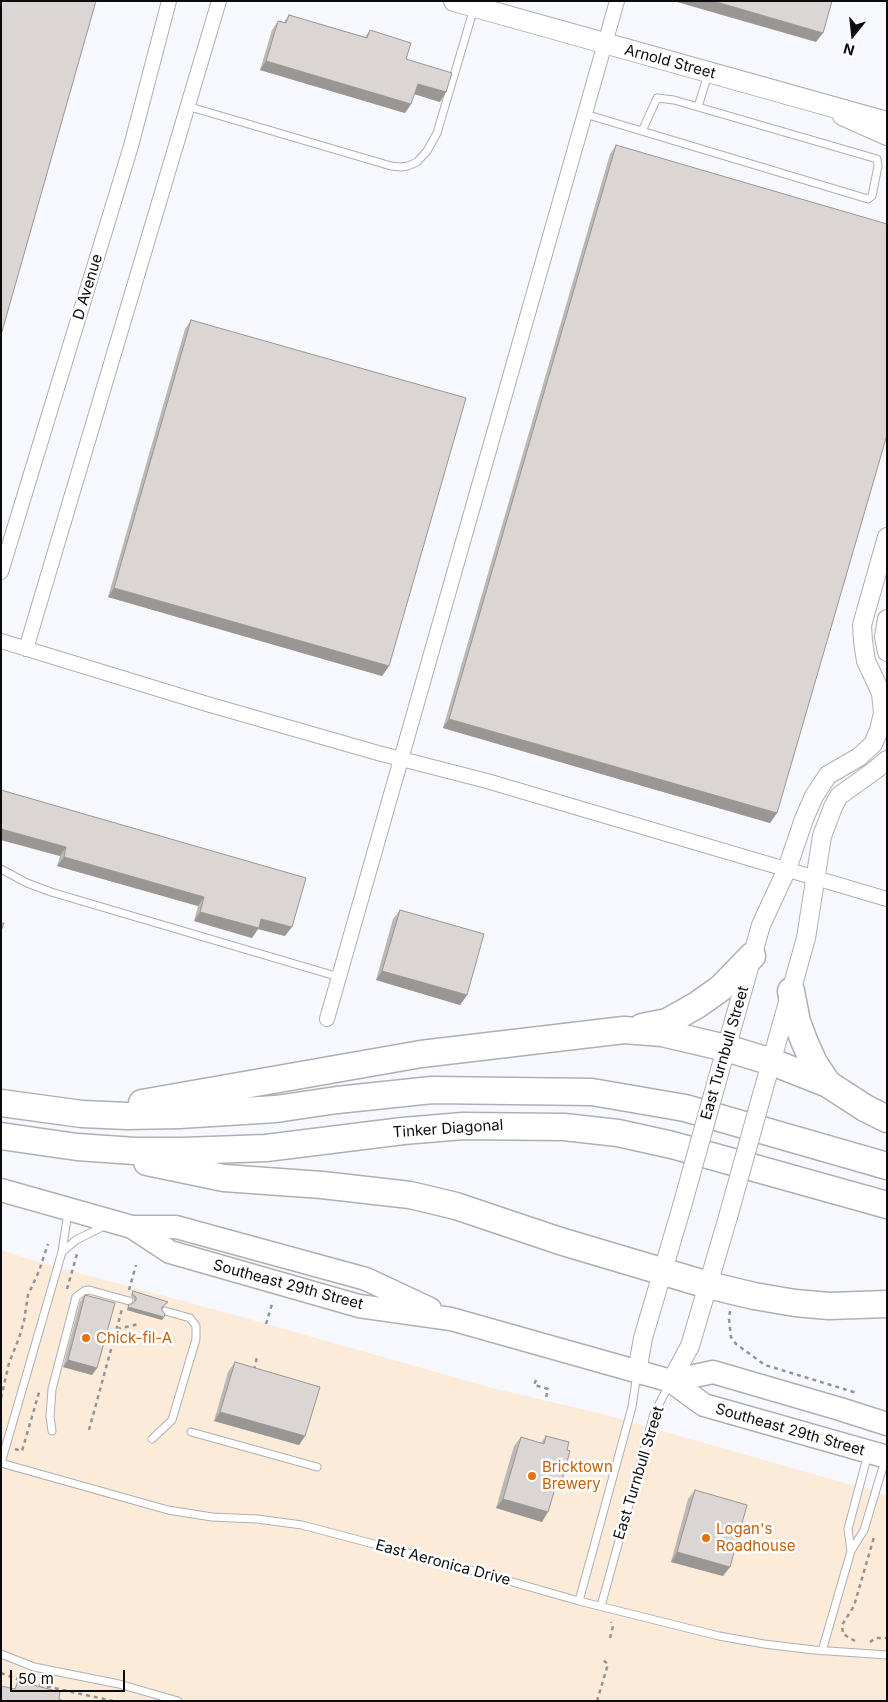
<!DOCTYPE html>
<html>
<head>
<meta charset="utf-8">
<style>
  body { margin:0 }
  #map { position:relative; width:888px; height:1702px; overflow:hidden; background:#f7f8fd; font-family:Inter,sans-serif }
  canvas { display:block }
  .frame { position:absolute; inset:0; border:2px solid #0b0b0d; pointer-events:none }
  .north { position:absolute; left:828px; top:10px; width:50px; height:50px; -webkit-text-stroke:4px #fff; paint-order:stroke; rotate:196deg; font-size:14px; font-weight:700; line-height:20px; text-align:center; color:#0b0b0d }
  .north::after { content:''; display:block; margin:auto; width:18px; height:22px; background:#0b0b0d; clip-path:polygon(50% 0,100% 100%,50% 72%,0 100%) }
  .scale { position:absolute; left:10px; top:1670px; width:115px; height:22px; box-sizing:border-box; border:2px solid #0b0b0d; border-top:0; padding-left:6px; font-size:15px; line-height:18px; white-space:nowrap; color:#0b0b0d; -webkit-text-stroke:4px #fff; paint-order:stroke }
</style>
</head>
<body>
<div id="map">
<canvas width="888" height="1702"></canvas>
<div class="frame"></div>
<div class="north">N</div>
<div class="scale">50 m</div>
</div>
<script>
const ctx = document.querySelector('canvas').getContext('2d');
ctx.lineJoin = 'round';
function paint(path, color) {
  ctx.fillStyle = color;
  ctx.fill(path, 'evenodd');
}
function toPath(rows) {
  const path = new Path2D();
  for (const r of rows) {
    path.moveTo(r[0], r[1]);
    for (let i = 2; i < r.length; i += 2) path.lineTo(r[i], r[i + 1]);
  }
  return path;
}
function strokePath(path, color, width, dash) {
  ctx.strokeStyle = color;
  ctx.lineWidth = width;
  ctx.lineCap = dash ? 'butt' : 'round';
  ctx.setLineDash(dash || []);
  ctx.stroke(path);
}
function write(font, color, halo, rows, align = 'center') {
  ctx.font = font + ' Inter,sans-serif';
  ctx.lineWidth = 5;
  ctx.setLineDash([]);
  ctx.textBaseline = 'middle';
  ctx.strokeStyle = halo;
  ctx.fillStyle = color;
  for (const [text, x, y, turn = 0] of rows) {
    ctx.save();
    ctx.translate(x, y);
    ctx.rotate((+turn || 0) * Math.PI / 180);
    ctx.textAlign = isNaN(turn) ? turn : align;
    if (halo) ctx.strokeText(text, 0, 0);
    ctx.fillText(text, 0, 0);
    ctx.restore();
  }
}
const commercial = toPath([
  [1,1250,42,1263,224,1312,496,1389,599,1413,887,1495,887,1701,1,1701]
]);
const path = toPath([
  [67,1289,77,1254],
  [129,1290,136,1265],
  [730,1311,729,1319,731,1337,736,1344,765,1365,857,1393],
  [266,1324,273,1301],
  [117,1329,139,1324],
  [254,1370,257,1357],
  [536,1380,534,1385,548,1389,546,1398],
  [1,1398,9,1363,19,1338,24,1321,28,1295,39,1271,48,1244],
  [89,1430,122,1309],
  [15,1449,22,1451,40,1389],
  [610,1638,613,1626,611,1622],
  [855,1641,843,1634,842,1625,854,1606,874,1537],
  [870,1642,876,1638,887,1638],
  [1,1673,22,1681,113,1701],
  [597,1701,608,1664,603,1660]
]);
const service = toPath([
  [187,106,391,166,401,167,408,166,417,162,427,151,437,133,474,8],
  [698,107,708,74],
  [585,114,868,199,872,196,878,166,877,159,674,100,657,98,642,131],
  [1,869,27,883,51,892,339,977],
  [62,1252,76,1240,106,1225],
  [52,1431,50,1417,52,1389,76,1297,84,1291,89,1290,129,1301],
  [191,1432,317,1467],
  [152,1439,172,1420,196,1339,196,1326,190,1318,165,1311],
  [1,1463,168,1510,212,1517,257,1519,302,1525,453,1565,579,1601,719,1636,764,1644,814,1650,887,1655],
  [1,1463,62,1252,68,1212],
  [851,1551,848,1529,868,1454],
  [579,1601,632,1407,637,1374],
  [601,1606,654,1414,670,1383],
  [822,1651,851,1551,864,1530,885,1460],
  [1,1654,34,1667,119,1684,178,1701]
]);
const minor = toPath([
  [1,572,131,146,169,1],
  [1,641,207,704,378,753,487,781,887,899],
  [26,649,219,1],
  [327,1019,617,1]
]);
const tertiary = toPath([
  [842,116,887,136],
  [887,619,884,637,887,652],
  [713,1095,761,925,787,869,804,819,814,796,828,775,859,757,873,744,879,730,883,713,881,693,866,661,863,641,862,625,887,537],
  [758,1109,806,938,822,836,833,807,839,796,875,770,887,760],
  [637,1372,643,1338,682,1206],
  [671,1381,690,1346,728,1217]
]);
const secondary = toPath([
  [454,1,887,122]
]);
const primary = toPath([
  [1,1190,132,1227,170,1252,359,1306,451,1319,671,1381,704,1405,887,1457],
  [132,1227,176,1227,366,1279,430,1309],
  [671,1381,713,1372,840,1409,887,1424]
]);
const motorway = toPath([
  [791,991,797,1022,805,1043,814,1063,828,1084],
  [642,1027,667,1022,697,1005,721,988,752,956],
  [1,1103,82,1114,127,1116,179,1115,276,1109,337,1100,432,1090,592,1092,685,1108,887,1166],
  [142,1103,421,1054,624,1030,662,1033,726,1048,772,1062,828,1084,865,1108,887,1119],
  [1,1136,77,1147,135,1151,184,1151,266,1148,403,1131,463,1126,564,1127,618,1133,672,1145,887,1205],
  [147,1162,224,1178,322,1185,410,1195,456,1206,560,1241,708,1285,754,1296,795,1303,829,1306,887,1304]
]);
const tertiaryBridge = toPath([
  [682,1206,713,1095],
  [728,1217,758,1109]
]);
const wall = toPath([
  [289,15,365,37,370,30,446,92,440,102,414,94,411,104,405,113,260,70,272,30,278,21,284,22],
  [616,145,777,813,770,823,443,728,610,154],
  [191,320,389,666,382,676,108,597,185,329],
  [1,790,285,936,258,929,252,938,194,921,198,906,57,866,60,856,1,840],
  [400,910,467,995,460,1005,376,980,393,919],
  [133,1291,168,1302,162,1308,162,1320,127,1310,129,1304,132,1304,134,1302,134,1299,131,1296],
  [85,1295,97,1368,92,1375,63,1367,80,1302],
  [235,1362,305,1436,299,1445,214,1421,228,1372],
  [546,1436,554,1492,542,1522,496,1508,514,1446,521,1437,541,1443],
  [695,1490,723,1576,671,1562,688,1499]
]);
const shadedWall = toPath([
  [677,1,713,1,823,33,816,42,677,2],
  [266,61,411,104,405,113,260,70],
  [418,84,446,92,440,102,411,93],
  [114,588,389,666,382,676,108,597],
  [449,719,777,813,770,823,443,728],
  [1,829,66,847,60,856,1,840],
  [64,857,204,897,198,906,57,866],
  [200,912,261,919,292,927,285,936,258,929,252,938,194,921],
  [382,971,467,995,460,1005,376,980],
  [128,1307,164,1317,162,1320,127,1310],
  [68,1360,97,1368,92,1375,63,1367],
  [220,1412,305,1436,299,1445,214,1421],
  [557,1482,561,1483,554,1492],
  [503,1499,548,1512,542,1522,496,1508],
  [677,1552,730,1567,723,1576,671,1562]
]);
const building = toPath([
  [1,1,96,1,1,335,1,1],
  [713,1,832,1,823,33,713,1],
  [289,15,367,38,370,30,411,43,406,59,452,73,446,92,418,84,411,104,266,61,278,21,286,23,289,15],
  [616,145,887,224,887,435,777,813,449,719,616,145],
  [191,320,466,398,389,666,114,588,191,320],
  [1,790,306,878,292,927,261,919,259,928,200,912,204,897,64,857,66,847,1,829,1,790],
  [400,910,484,934,467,995,382,971,400,910],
  [1,923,4,923,1,931,1,923],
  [133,1291,168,1302,162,1307,162,1310,165,1314,164,1317,128,1307,129,1304,132,1304,136,1300,136,1297,132,1294,133,1291],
  [85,1295,115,1303,97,1368,68,1360,85,1295],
  [235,1362,320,1387,305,1436,220,1412,235,1362],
  [546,1436,569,1442,567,1450,570,1451,561,1483,557,1482,548,1512,503,1499,521,1437,544,1444,546,1436],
  [695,1490,747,1505,730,1567,677,1552,695,1490],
  [18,1681,60,1692,59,1699,63,1701,1,1701,1,1686,15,1689,18,1681]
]);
const markers = [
  [86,1338,5,"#e8710a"],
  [532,1476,5,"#e8710a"],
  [706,1538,5,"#e8710a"]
];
const streetNames = [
  ["Arnold Street",670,62,15],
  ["D Avenue",88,287,-73],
  ["East Turnbull Street",725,1053,-74],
  ["Tinker Diagonal",448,1129,-4],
  ["Southeast 29th Street",288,1285,15],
  ["Southeast 29th Street",790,1430,16],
  ["East Turnbull Street",639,1473,-73],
  ["East Aeronica Drive",443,1563,15]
];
const foodNames = [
  ["Chick-fil-A",96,1338],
  ["Bricktown",542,1467],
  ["Brewery",542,1484],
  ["Logan's",716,1529],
  ["Roadhouse",716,1546]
];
paint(commercial, '#fdebda');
strokePath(service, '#aeafb3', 9);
strokePath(minor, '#aeafb3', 16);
strokePath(tertiary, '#aeafb3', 20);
strokePath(secondary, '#aeafb3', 22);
strokePath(primary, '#aeafb3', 25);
strokePath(motorway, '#aeafb3', 29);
strokePath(path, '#949498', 2.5, [4, 4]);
strokePath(service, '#fff', 7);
strokePath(minor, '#fff', 14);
strokePath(tertiary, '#fff', 18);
strokePath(secondary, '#fff', 20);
strokePath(primary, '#fff', 22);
strokePath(motorway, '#fff', 26);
strokePath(tertiaryBridge, '#aeafb3', 20, []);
strokePath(tertiaryBridge, '#fff', 18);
paint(wall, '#bcb8b6');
paint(shadedWall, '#999694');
paint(building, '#dbd6d4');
strokePath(building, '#999694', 1);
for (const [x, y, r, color] of markers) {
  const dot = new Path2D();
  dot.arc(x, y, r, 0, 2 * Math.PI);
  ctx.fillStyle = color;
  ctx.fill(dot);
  strokePath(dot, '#fff', 2);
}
write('15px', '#0b0b0d', '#fff', streetNames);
write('15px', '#c56008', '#fff', foodNames, 'left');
</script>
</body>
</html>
